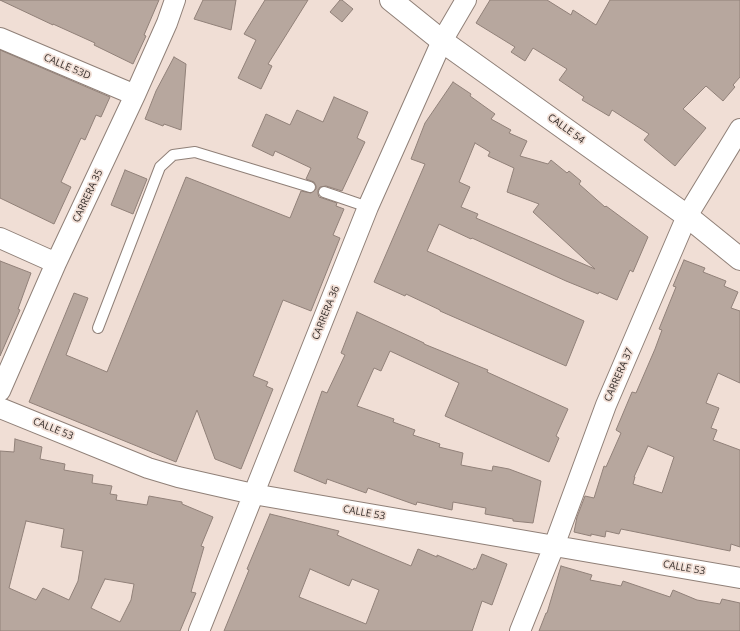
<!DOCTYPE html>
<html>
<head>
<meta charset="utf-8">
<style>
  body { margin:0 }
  canvas { display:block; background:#f0ded5 }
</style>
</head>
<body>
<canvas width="740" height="631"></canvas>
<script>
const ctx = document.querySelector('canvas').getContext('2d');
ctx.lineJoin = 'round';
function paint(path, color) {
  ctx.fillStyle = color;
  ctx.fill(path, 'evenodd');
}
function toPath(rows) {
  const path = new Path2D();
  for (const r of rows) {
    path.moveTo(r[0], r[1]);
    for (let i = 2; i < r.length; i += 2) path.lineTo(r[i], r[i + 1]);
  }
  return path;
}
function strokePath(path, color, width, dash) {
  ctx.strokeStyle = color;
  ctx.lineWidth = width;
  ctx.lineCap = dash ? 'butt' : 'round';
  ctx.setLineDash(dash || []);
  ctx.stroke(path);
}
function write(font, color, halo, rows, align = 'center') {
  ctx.font = font + ' "Open Sans",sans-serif';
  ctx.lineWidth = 3.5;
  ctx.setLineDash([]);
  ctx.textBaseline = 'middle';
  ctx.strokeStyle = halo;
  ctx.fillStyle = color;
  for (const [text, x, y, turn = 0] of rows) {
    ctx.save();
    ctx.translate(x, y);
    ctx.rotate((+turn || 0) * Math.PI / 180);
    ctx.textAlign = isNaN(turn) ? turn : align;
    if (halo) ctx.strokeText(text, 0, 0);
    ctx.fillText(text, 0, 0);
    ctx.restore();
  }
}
const building = toPath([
  [0,0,159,0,144,35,146,36,133,64,94,45,95,43,53,24,53,25,0,0],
  [203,0,236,0,231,30,194,19,203,0],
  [265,0,308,0,268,64,272,66,261,89,238,78,256,40,244,34,265,0],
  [340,0,342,0,353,9,342,22,330,12,340,0],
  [490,0,547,0,571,15,573,10,596,25,610,0,740,0,740,77,733,85,735,87,723,101,706,86,683,109,706,128,675,166,644,140,649,134,612,110,609,116,582,100,584,97,559,80,567,69,533,48,525,61,511,52,515,47,476,23,490,0],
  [0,50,110,97,101,117,96,115,85,140,81,138,61,182,71,187,54,224,0,198,0,50],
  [174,57,186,64,181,130,164,124,163,126,145,119,156,91,174,57],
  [453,82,471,94,470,96,495,114,491,119,511,130,509,133,527,141,520,156,548,164,551,160,567,173,569,171,581,181,579,184,605,207,606,206,648,237,633,272,630,270,617,300,599,292,598,294,566,281,472,238,471,239,439,224,427,251,584,321,566,366,440,311,440,310,406,294,405,296,374,282,425,164,411,159,425,123,453,82],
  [475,143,490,152,488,156,514,168,507,192,539,204,533,212,595,269,476,218,478,214,461,207,470,187,459,182,475,143],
  [334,97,368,112,357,138,365,142,342,191,326,186,320,187,318,190,318,194,319,197,337,203,336,206,344,209,333,235,340,238,311,311,283,300,253,376,268,382,266,386,273,389,241,469,215,459,197,410,176,462,29,402,74,293,88,298,66,355,107,372,186,177,290,218,301,191,311,193,316,189,316,186,314,182,306,179,311,168,275,151,273,156,252,146,266,114,290,125,297,110,323,122,334,97],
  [125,170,147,179,133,214,111,205,125,170],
  [684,260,705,268,703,272,726,281,724,286,738,292,731,308,740,311,740,383,718,373,706,403,719,408,711,428,717,430,713,440,740,450,740,547,731,544,730,551,621,529,619,534,606,531,605,537,591,534,591,536,574,532,577,517,585,496,594,498,604,466,606,467,621,433,616,430,632,392,636,393,655,349,662,330,659,329,676,287,673,286,684,260],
  [648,446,674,457,662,493,633,484,635,477,634,477,648,446],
  [0,261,31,273,18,309,20,310,0,356,0,261],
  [357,312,424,343,424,344,488,370,487,372,568,409,556,436,559,438,549,462,445,416,459,383,390,351,381,371,374,368,357,406,394,419,393,422,415,430,413,435,440,444,439,447,463,453,461,465,492,471,493,466,509,469,541,481,533,523,513,521,513,519,485,514,486,508,453,502,452,510,417,502,416,505,368,488,366,493,327,479,326,484,294,471,322,391,327,393,345,355,341,353,357,312],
  [15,439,42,447,40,459,65,464,64,470,93,475,92,483,112,486,110,494,117,495,116,500,147,505,149,496,182,502,182,504,213,517,201,546,204,547,191,592,196,593,180,631,0,631,0,451,14,452,15,439],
  [26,521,64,529,61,547,83,551,78,581,69,600,43,588,36,600,9,588,26,521],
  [105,579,134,584,131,600,120,622,91,608,105,579],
  [270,514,339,531,337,535,411,566,418,549,437,557,437,555,473,570,474,568,476,569,482,554,507,564,492,605,482,601,472,631,224,631,249,570,247,569,270,514],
  [310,569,349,586,352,579,379,590,366,624,299,597,310,569],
  [561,566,592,575,590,580,621,586,623,581,670,597,673,590,697,600,720,604,722,599,740,603,740,631,539,631,546,613,547,613,561,566]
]);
const service = toPath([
  [324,192,368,207],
  [98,328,160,167,173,155,195,152,310,187]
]);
const minor = toPath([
  [0,38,135,95],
  [0,238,56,263],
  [0,391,56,263,135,95,167,23,175,0],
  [0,408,148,468,178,477,253,494,740,578],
  [199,631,368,207,442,41,466,0],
  [520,631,554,546,606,405,687,216,740,129]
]);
const tertiary = toPath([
  [391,0,442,41,687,216,740,259]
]);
const streetNames = [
  ["CALLE 53D",67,67,23],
  ["CALLE 54",566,129,36],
  ["CARRERA 35",88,196,-65],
  ["CARRERA 36",326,313,-68],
  ["CARRERA 37",619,375,-66],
  ["CALLE 53",53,429,22],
  ["CALLE 53",364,513,10],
  ["CALLE 53",684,568,10]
];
paint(building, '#b7a79e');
strokePath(building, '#918179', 1);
strokePath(service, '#908078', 12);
strokePath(minor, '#908078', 22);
strokePath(tertiary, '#908078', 24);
strokePath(service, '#fff', 10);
strokePath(minor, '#fff', 20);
strokePath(tertiary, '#fff', 22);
write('10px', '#352e2b', '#f0ded5', streetNames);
</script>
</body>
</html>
